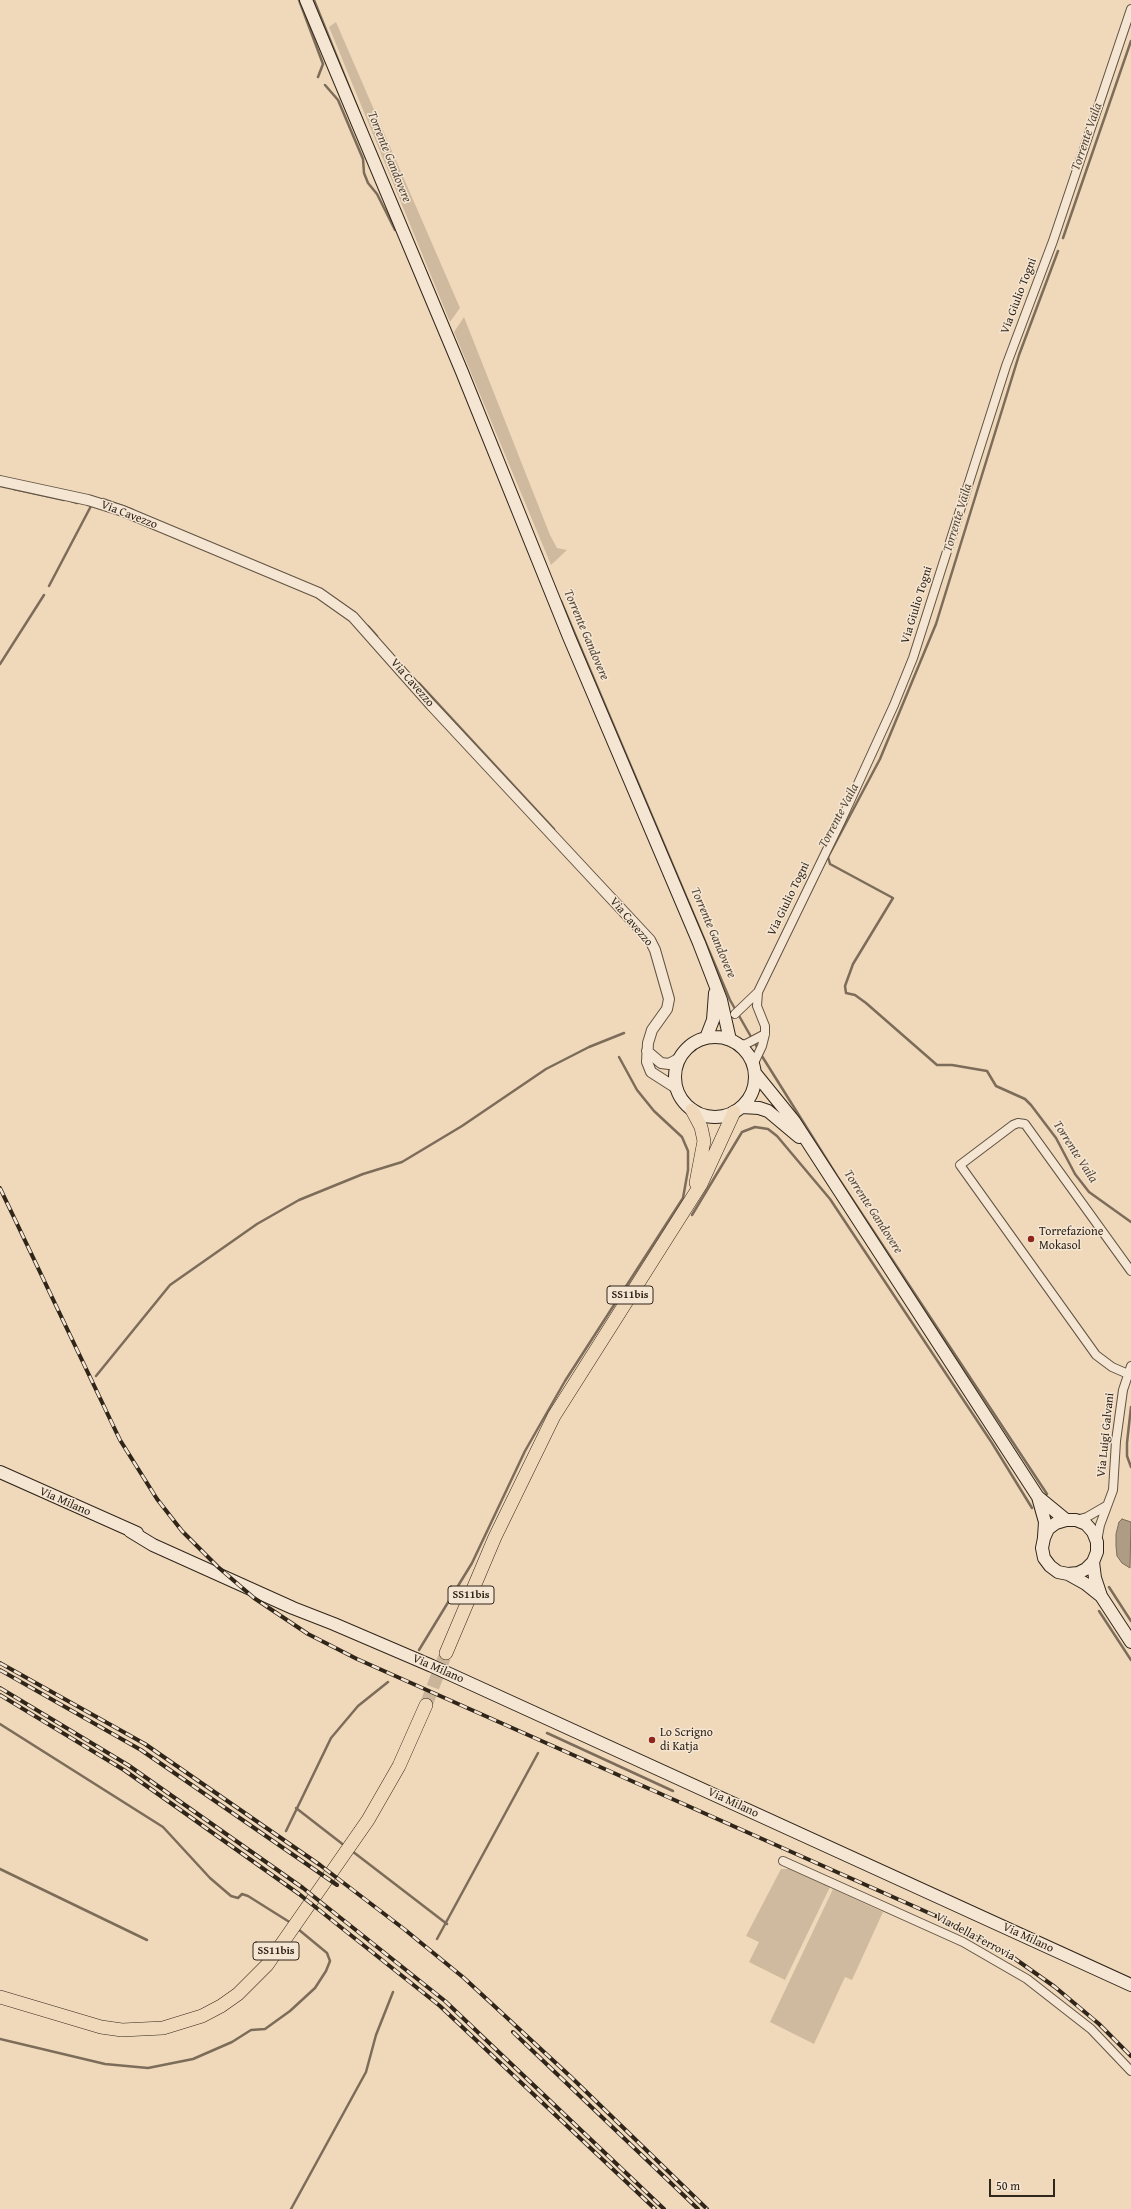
<!DOCTYPE html>
<html>
<head>
<meta charset="utf-8">
<style>
  body { margin:0 }
  #map { position:relative; width:1131px; height:2209px; overflow:hidden; background:#f0d9bb; font-family:"Gentium Book Plus",serif }
  canvas { display:block }
  .scale { position:absolute; left:989px; top:2179px; width:66px; height:18px; box-sizing:border-box; border:2px solid #302519; border-top:0; padding-left:5px; font-size:12px; line-height:14px; white-space:nowrap; color:#302519; -webkit-text-stroke:3px #f5e6d3; paint-order:stroke }
</style>
</head>
<body>
<div id="map">
<canvas width="1131" height="2209"></canvas>
<div class="scale">50 m</div>
</div>
<script>
const ctx = document.querySelector('canvas').getContext('2d');
ctx.lineJoin = 'round';
function paint(path, color) {
  ctx.fillStyle = color;
  ctx.fill(path, 'evenodd');
}
function toPath(rows) {
  const path = new Path2D();
  for (const r of rows) {
    if (r.length === 3) {
      path.moveTo(r[0] + r[2], r[1]);
      path.arc(r[0], r[1], r[2], 0, 2 * Math.PI);
      continue;
    }
    path.moveTo(r[0], r[1]);
    for (let i = 2; i < r.length; i += 2) path.lineTo(r[i], r[i + 1]);
  }
  return path;
}
function strokePath(path, color, width, dash) {
  ctx.strokeStyle = color;
  ctx.lineWidth = width;
  ctx.lineCap = dash ? 'butt' : 'round';
  ctx.setLineDash(dash || []);
  ctx.stroke(path);
}
function write(font, color, halo, rows, align = 'center') {
  ctx.font = font + ' "Gentium Book Plus",serif';
  ctx.lineWidth = 3;
  ctx.setLineDash([]);
  ctx.textBaseline = 'middle';
  ctx.strokeStyle = halo;
  ctx.fillStyle = color;
  for (const [text, x, y, turn = 0] of rows) {
    ctx.save();
    ctx.translate(x, y);
    ctx.rotate((+turn || 0) * Math.PI / 180);
    ctx.textAlign = isNaN(turn) ? turn : align;
    if (halo) ctx.strokeText(text, 0, 0);
    ctx.fillText(text, 0, 0);
    ctx.restore();
  }
}
const green = toPath([
  [336,22,460,308,450,322,329,27],
  [464,317,550,535,557,548,567,550,551,565,454,332],
  [781,1869,789,1869,830,1887,785,1980,749,1962,759,1942,746,1936],
  [833,1889,883,1912,852,1980,845,1977,814,2044,770,2022]
]);
const water = toPath([
  [1122,1519,1131,1522,1130,1568,1122,1563,1117,1556,1116,1546,1116,1534,1119,1522,1122,1519]
]);
const stream = toPath([
  [299,0,323,64,318,77],
  [314,0,364,124],
  [325,85,338,100,363,159,364,173,368,183,377,194,395,230],
  [1063,238,1131,41],
  [1058,251,1019,355,936,624,880,759,828,857,830,864,893,898,853,964,845,986,846,993,855,995,866,1003,937,1065,952,1065,987,1071,996,1086,1025,1099,1031,1105,1056,1138,1075,1174,1089,1192,1131,1222],
  [14,489,64,500],
  [103,499,133,510],
  [71,501,77,503],
  [49,586,91,506],
  [561,601,730,1000,758,1049],
  [368,626,377,636],
  [0,664,44,595],
  [419,683,554,829],
  [760,1053,837,1176,1047,1494],
  [692,1215,742,1132,755,1127,768,1129,777,1136,830,1199,992,1443,1032,1508],
  [96,1376,170,1285,257,1224,299,1200,363,1174,402,1162,462,1126,546,1069,589,1047,624,1033],
  [1131,1407,1127,1443,1127,1456,1131,1467],
  [1109,1587,1131,1621],
  [1099,1611,1131,1660],
  [419,1650,472,1563,525,1451,565,1381,683,1198,688,1170,688,1151,682,1137,654,1111,637,1090,619,1057],
  [0,1724,163,1827,210,1878,231,1896,238,1898,242,1894,248,1896,291,1923],
  [547,1733,673,1791],
  [296,1808,345,1846],
  [286,1831,331,1738,358,1706,388,1682],
  [352,1851,447,1924],
  [0,1869,147,1940],
  [437,1939,538,1753],
  [0,2039,105,2064,148,2068,193,2059,232,2042,251,2030,265,2029,290,2011,315,1988,326,1971,330,1961,327,1953,298,1929],
  [291,2209,366,2072,376,2035,393,1992]
]);
const primaryTunnel = toPath([
  [426,1705,446,1653]
]);
const minor = toPath([
  [735,1014,758,992],
  [738,1045,746,1044,765,1034],
  [753,1065,762,1046,765,1034,765,1026,757,1006,758,992,840,823,894,705,913,658,1006,366,1053,241,1131,9],
  [1128,1374,1112,1367,1096,1355,960,1165,1013,1125,1018,1123,1025,1124,1131,1271],
  [1076,1520,1087,1517,1106,1506],
  [1097,1541,1100,1525,1113,1490,1116,1441,1123,1390,1131,1366],
  [783,1861,963,1942,1027,1979,1091,2029,1131,2071]
]);
const tertiary = toPath([
  [0,481,88,500,123,511,319,593,353,617,431,705,650,940,655,950,669,999,667,1009,652,1030,648,1043,647,1062,651,1072,676,1088],
  [647,1051,661,1063,669,1064,680,1058]
]);
const secondary = toPath([
  [306,0,462,372,569,637,699,943,721,1000,730,1040],
  [715,1077,40],
  [706,1038,713,1020,715,993],
  [755,1073,794,1121,1038,1497,1066,1520,1076,1520,1086,1524,1093,1532,1097,1542,1097,1552,1093,1562,1086,1569,1078,1573,1068,1574,1058,1572,1050,1566,1044,1558,1042,1548,1044,1538,1048,1529,1056,1523,1066,1520],
  [742,1107,759,1108,768,1111,799,1137],
  [0,1472,137,1533],
  [1038,1497,1045,1522,1044,1537],
  [130,1531,153,1545,293,1608,334,1624,432,1666,1131,1985],
  [1093,1562,1095,1578,1101,1596,1131,1642],
  [1068,1574,1086,1584,1101,1596]
]);
const primary = toPath([
  [692,1110,701,1127,704,1141,696,1183],
  [446,1653,495,1537,554,1416,701,1184,734,1112],
  [0,1997,101,2027,122,2030,163,2028,202,2016,221,2006,238,1994,267,1965,368,1820,399,1766,426,1705]
]);
const rail = toPath([
  [0,1188,120,1440,157,1499,182,1531,218,1567,254,1598,308,1634,357,1659,938,1917,1011,1956,1055,1987,1099,2024,1131,2056],
  [0,1663,145,1744,320,1865,404,1929,464,1978,571,2077,707,2209],
  [0,1670,141,1750,337,1885],
  [0,1688,128,1765,303,1888,445,2001,664,2209],
  [0,1695,124,1770,299,1894,440,2006,655,2209],
  [513,2032,698,2209]
]);
const markers = [
  [1031,1239,4,"#8f2418"],
  [652,1740,4,"#8f2418"]
];
const shields = [
  [630,1295,46],
  [471,1595,46],
  [276,1951,46]
];
const shieldNames = [
  ["SS11bis",630,1295],
  ["SS11bis",471,1595],
  ["SS11bis",276,1951]
];
const streetNames = [
  ["Via Giulio Togni",1019,296,-69],
  ["Via Cavezzo",129,515,21],
  ["Via Giulio Togni",917,605,-73],
  ["Via Cavezzo",412,683,49],
  ["Via Giulio Togni",789,899,-64],
  ["Via Cavezzo",631,922,50],
  ["Via Luigi Galvani",1106,1435,-84],
  ["Via Milano",65,1502,24],
  ["Via Milano",438,1669,24],
  ["Via Milano",733,1803,25],
  ["Via della Ferrovia",975,1937,28],
  ["Via Milano",1028,1938,25]
];
const poiNames = [
  ["Torrefazione",1039,1232],
  ["Mokasol",1039,1246],
  ["Lo Scrigno",660,1733],
  ["di Katja",660,1747]
];
const waterNames = [
  ["Torrente Vaila",1087,137,-71],
  ["Torrente Gandovere",389,157,68],
  ["Torrente Vaila",958,518,-73],
  ["Torrente Gandovere",586,635,67],
  ["Torrente Vaila",839,816,-62],
  ["Torrente Gandovere",713,933,67],
  ["Torrente Vaila",1075,1152,57],
  ["Torrente Gandovere",873,1212,57]
];
paint(green, '#cfba9f');
paint(water, '#af9c84');
strokePath(water, '#7c6c59', 1);
strokePath(stream, '#7c6c59', 2.5);
strokePath(primaryTunnel, '#cab59b', 13, [13, 6]);
strokePath(minor, '#605242', 10);
strokePath(tertiary, '#605242', 12);
strokePath(secondary, '#302519', 14);
strokePath(primary, '#302519', 14);
strokePath(minor, '#f5e6d3', 8);
strokePath(tertiary, '#f5e6d3', 10);
strokePath(secondary, '#f5e6d3', 12);
strokePath(primary, '#f0d9bb', 13);
strokePath(rail, '#302519', 4);
strokePath(rail, '#f5e6d3', 2.5, [8]);
for (const [x, y, r, color] of markers) {
  const dot = new Path2D();
  dot.arc(x, y, r, 0, 2 * Math.PI);
  ctx.fillStyle = color;
  ctx.fill(dot);
  strokePath(dot, '#f5e6d3', 1.5);
}
for (const [x, y, w] of shields) {
  const box = new Path2D();
  box.roundRect(x - w / 2, y - 9, w, 18, 3);
  ctx.fillStyle = '#f5e6d3';
  ctx.fill(box);
  strokePath(box, '#302519', 1);
}
write('bold 11px', '#302519', null, shieldNames);
write('12px', '#302519', '#f5e6d3', streetNames);
write('12px', '#302519', '#f5e6d3', poiNames, 'left');
write('italic 13px', '#564939', '#f5e6d3', waterNames);
</script>
</body>
</html>
